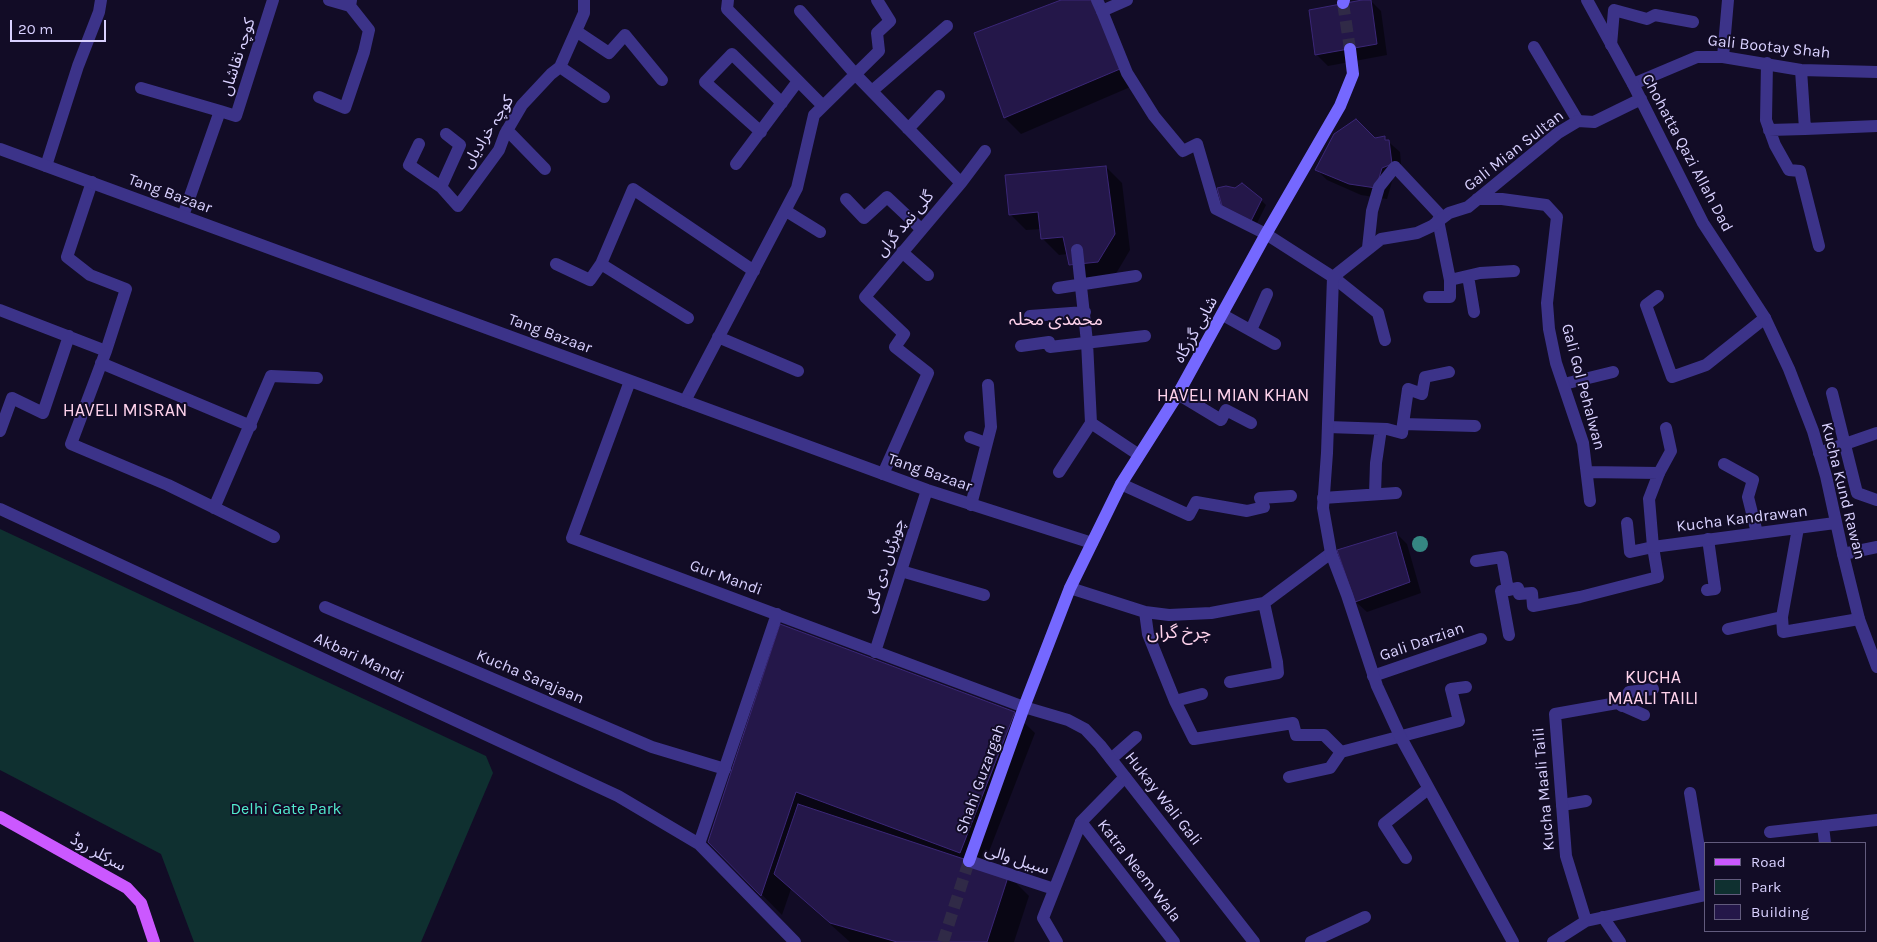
<!DOCTYPE html>
<html>
<head>
<meta charset="utf-8">
<style>
  body { margin:0 }
  #map { position:relative; width:1877px; height:942px; overflow:hidden; background:#120c26; font-family:Karla,sans-serif }
  canvas { display:block }
  .legend { position:absolute; left:1704px; top:842px; width:162px; height:90px; box-sizing:border-box; background:#120c26; border:1px solid #625b7d; margin:0; padding:6px 9px; list-style:none; font-size:15px; color:#d9d1ff }
  .legend li { display:flex; align-items:center; gap:10px; height:25px }
  .legend b { width:25px; border:1px solid #625b7d }
  .scale { position:absolute; left:10px; top:20px; width:96px; height:22px; box-sizing:border-box; border:2px solid #d9d1ff; border-top:0; padding-left:6px; font-size:15px; line-height:18px; white-space:nowrap; color:#d9d1ff; -webkit-text-stroke:4px #120c26; paint-order:stroke }
</style>
</head>
<body>
<div id="map">
<canvas width="1877" height="942"></canvas>
<ul class="legend">
<li><b style="height:6px;background:#cb58ff"></b>Road</li>
<li><b style="height:14px;background:#0f3030"></b>Park</li>
<li><b style="height:14px;background:#241749"></b>Building</li>
</ul>
<div class="scale">20 m</div>
</div>
<script>
const ctx = document.querySelector('canvas').getContext('2d');
ctx.lineJoin = 'round';
function paint(path, color) {
  ctx.fillStyle = color;
  ctx.fill(path, 'evenodd');
}
function toPath(rows) {
  const path = new Path2D();
  for (const r of rows) {
    path.moveTo(r[0], r[1]);
    for (let i = 2; i < r.length; i += 2) path.lineTo(r[i], r[i + 1]);
  }
  return path;
}
function strokePath(path, color, width, dash) {
  ctx.strokeStyle = color;
  ctx.lineWidth = width;
  ctx.lineCap = dash ? 'butt' : 'round';
  ctx.setLineDash(dash || []);
  ctx.stroke(path);
}
function write(font, color, halo, rows, align = 'center') {
  ctx.font = font + ' Karla,"Noto Sans Arabic",sans-serif';
  ctx.lineWidth = 4;
  ctx.setLineDash([]);
  ctx.textBaseline = 'middle';
  ctx.strokeStyle = halo;
  ctx.fillStyle = color;
  for (const [text, x, y, turn = 0] of rows) {
    ctx.save();
    ctx.translate(x, y);
    ctx.rotate((+turn || 0) * Math.PI / 180);
    ctx.textAlign = isNaN(turn) ? turn : align;
    if (halo) ctx.strokeText(text, 0, 0);
    ctx.fillText(text, 0, 0);
    ctx.restore();
  }
}
const green = toPath([
  [0,529,486,756,493,773,421,942,194,942,161,854,0,770]
]);
const shadow = toPath([
  [1064,0,1135,85,1021,134,1005,118,976,34],
  [1370,0,1381,11,1387,55,1328,66,1317,55],
  [1384,138,1400,152,1402,174,1393,178,1387,199,1361,195,1327,180,1316,169,1375,139],
  [1106,167,1122,183,1130,250,1114,277,1086,281,1070,264,1068,254,1059,255,1042,238,1041,229,1026,230,1010,214],
  [1261,200,1266,205,1256,225,1229,211],
  [1396,533,1407,544,1421,593,1367,612,1356,602],
  [780,626,1014,713,1035,733,983,867,1008,875,1029,896,1014,942,850,942,791,889,782,915,709,841]
]);
const building = toPath([
  [1061,0,1093,0,1120,69,1004,118,974,33,1061,0],
  [1362,0,1371,0,1377,44,1315,55,1309,10,1362,0],
  [1356,119,1375,138,1385,136,1385,140,1389,140,1392,164,1382,168,1376,188,1349,184,1315,170,1334,134,1356,119],
  [1106,166,1115,234,1098,262,1069,265,1063,237,1041,239,1038,212,1009,215,1005,175,1106,166],
  [1242,183,1262,199,1251,221,1222,206,1217,188,1226,186,1235,188,1242,183],
  [1396,532,1410,582,1355,602,1337,550,1396,532],
  [780,624,1015,712,960,853,796,792,761,896,708,842,780,624],
  [798,804,1009,874,987,942,897,942,830,923,774,874,798,804]
]);
const secondaryTunnel = toPath([
  [1343,3,1350,49],
  [943,942,969,861]
]);
const lane = toPath([
  [329,0,350,6,351,0],
  [728,0,727,9,823,106],
  [1097,0,1102,11],
  [800,11,856,75,961,183,865,297,904,334,895,347,928,373,883,474],
  [576,31,609,53,625,35,662,80],
  [1611,45,1614,10,1647,19,1655,15,1693,22],
  [1534,47,1578,121],
  [1723,57,1728,0],
  [1767,63,1766,120,1775,145,1789,170,1800,171,1819,246],
  [560,67,604,97],
  [1633,84,1697,57,1723,57,1801,70,1877,72],
  [141,88,220,111],
  [872,91,947,26],
  [319,97,345,108,364,52,369,30,350,6],
  [908,129,939,96],
  [1805,129,1877,126],
  [507,130,545,169],
  [1769,130,1805,129,1801,70],
  [761,132,705,82,732,54,782,103],
  [419,144,409,165,441,187,458,206,499,150,505,134,522,105,551,74,560,67,584,13,584,0],
  [736,164,798,81],
  [46,166,78,66,99,12,101,0],
  [92,182,67,257,90,275,126,289,106,351,71,444,168,485,274,537],
  [961,183,985,151],
  [441,187,460,145,446,134],
  [846,199,864,218,887,197,921,229],
  [786,211,820,232],
  [183,216,220,111,236,116,273,0],
  [1438,220,1450,280,1480,273,1514,271],
  [1368,248,1372,211,1379,187,1395,167,1442,217],
  [1077,250,1087,342,1091,423,1139,455],
  [902,252,928,275],
  [556,264,590,280,601,264,633,189,754,271],
  [601,264,688,318],
  [1468,276,1474,312],
  [1333,277,1378,313,1385,340],
  [1058,288,1136,276],
  [1658,296,1646,305,1672,377,1706,365,1765,318],
  [1429,297,1450,297,1450,280],
  [0,310,106,351],
  [1223,315,1275,344],
  [1030,316,1085,312],
  [1251,330,1267,294],
  [718,337,798,371],
  [1021,346,1049,342,1050,347,1145,336],
  [101,363,251,426],
  [1564,384,1613,372],
  [1832,393,1857,493,1877,500],
  [1178,394,1221,420,1226,410,1251,423],
  [685,401,797,188,814,115,879,51,877,33,890,21,877,0],
  [1403,424,1408,389,1422,394,1425,377,1449,372],
  [1328,427,1387,429,1402,433,1403,424,1475,426],
  [0,431,12,398,43,413,69,336],
  [970,437,986,443],
  [1819,453,1877,433],
  [1724,464,1753,480,1748,497,1757,533],
  [1059,472,1091,423],
  [1659,473,1671,451,1666,428],
  [1121,484,1189,515,1196,502,1247,511,1264,507,1260,498,1291,496],
  [1375,494,1376,463,1381,429],
  [1323,498,1396,493],
  [971,505,991,427,988,385],
  [214,508,271,376,317,378],
  [1798,528,1782,617,1783,632,1859,619],
  [1843,554,1877,547],
  [1476,561,1502,557,1508,590,1518,588,1519,594,1532,593,1533,606,1580,597,1658,577,1653,547,1630,552,1627,523],
  [901,571,984,595],
  [1070,588,1145,612,1169,615,1211,613,1264,603,1331,553],
  [1508,590,1501,591,1509,635],
  [1707,590,1715,589,1708,539],
  [325,607,652,747,725,769],
  [1145,612,1148,634,1175,701,1194,739,1293,723,1296,735,1324,735,1341,752,1459,721,1451,689,1466,687],
  [1728,629,1782,617],
  [1373,676,1481,639],
  [1230,682,1278,673,1277,662,1264,603],
  [1175,701,1202,694],
  [1622,706,1629,692,1653,689],
  [1111,759,1136,737],
  [1125,777,1081,822,1174,942],
  [1289,777,1330,768,1341,752],
  [1690,793,1706,890],
  [1562,805,1586,801],
  [1823,826,1825,843],
  [1770,832,1877,820],
  [1406,858,1384,824,1428,789],
  [969,861,1054,889],
  [1603,917,1620,942],
  [1057,942,1043,918,1081,822],
  [1311,942,1365,917]
]);
const street = toPath([
  [1127,0,1102,11,1127,73,1154,116,1183,151,1197,144,1216,209,1266,234,1333,277,1327,453,1323,508,1331,553,1347,595,1377,686,1400,736,1513,942],
  [1587,0,1633,84,1703,223,1765,318,1789,369,1813,431,1826,476,1843,554,1859,619,1877,667],
  [0,149,927,490,1092,543],
  [1477,199,1502,199,1546,205,1557,217,1547,303,1549,329,1556,363,1583,443,1590,501],
  [1333,277,1381,239,1417,233,1432,226,1449,213,1468,207,1558,133,1578,121,1594,122,1641,99],
  [630,381,572,538,1024,707,1068,720,1085,729,1100,745,1254,942],
  [1587,472,1659,473,1649,499,1653,547,1835,523],
  [0,509,618,796,699,844,795,942],
  [875,652,927,490],
  [699,844,777,614],
  [1586,921,1566,856,1555,714,1617,703,1644,715],
  [1553,942,1586,921,1706,895]
]);
const secondary = toPath([
  [1343,3,1344,0],
  [969,861,1024,707,1070,588,1121,484,1178,394,1266,234,1340,106,1353,74,1350,49]
]);
const primary = toPath([
  [0,817,127,888,141,903,154,942]
]);
const trees = [
  [1420,544]
];
const streetNames = [
  ["Gali Bootay Shah",1769,47,6],
  ["کوچہ نقاشاں",238,57,-72],
  ["کوچہ خرادیاں",488,132,-58],
  ["Gali Mian Sultan",1514,151,-38],
  ["Chohatta Qazi Allah Dad",1687,153,62],
  ["Tang Bazaar",170,194,20],
  ["گلی نمد گراں",905,224,-50],
  ["شاہی گزرگاہ",1196,330,-61],
  ["Tang Bazaar",550,334,20],
  ["Gali Gol Pehalwan",1583,387,75],
  ["Tang Bazaar",930,473,19],
  ["Kucha Kund Rawan",1843,491,76],
  ["Kucha Kandrawan",1742,519,-7],
  ["چوہڑیاں دی گلی",885,566,-72],
  ["Gur Mandi",726,578,20],
  ["Gali Darzian",1422,642,-19],
  ["Akbari Mandi",359,658,25],
  ["Kucha Sarajaan",530,677,23],
  ["Shahi Guzargah",981,779,-70],
  ["Kucha Maali Taili",1544,789,-95],
  ["Hukay Wali Gali",1163,799,52],
  ["سرکلر روڈ",98,853,29],
  ["سبیل والی",1017,860,18],
  ["Katra Neem Wala",1139,871,52]
];
const parkNames = [
  ["Delhi Gate Park",286,809]
];
const neighbourhoodNames = [
  ["محمدی محلہ",1056,320],
  ["HAVELI MIAN KHAN",1233,396],
  ["HAVELI MISRAN",125,411],
  ["چرخ گراں",1179,633],
  ["KUCHA",1653,678],
  ["MAALI TAILI",1653,699]
];
paint(green, '#0f3030');
paint(shadow, '#0007');
paint(building, '#241749');
strokePath(building, '#3b2777', 1);
strokePath(secondaryTunnel, '#302a47', 12, [12, 6]);
strokePath(lane, '#3c3389', 12);
strokePath(street, '#3c3389', 12);
strokePath(secondary, '#7568ff', 12);
strokePath(primary, '#cb58ff', 12);
ctx.fillStyle = '#358682';
for (const [x, y] of trees) {
  ctx.beginPath();
  ctx.arc(x, y, 8, 0, 2 * Math.PI);
  ctx.fill();
}
write('16px', '#d9d1ff', '#120c26', streetNames);
write('16px', '#52eacd', '#120c26', parkNames);
write('18px', '#ffd3ec', '#120c26', neighbourhoodNames);
</script>
</body>
</html>
